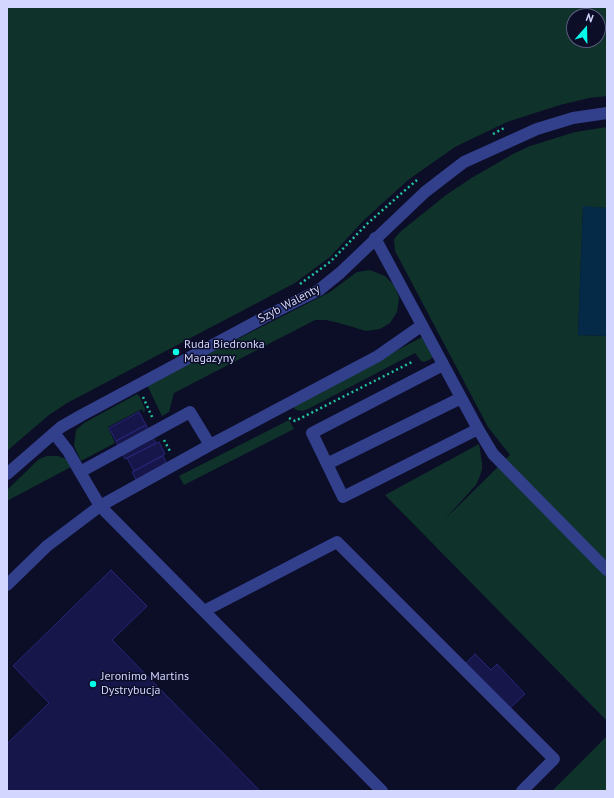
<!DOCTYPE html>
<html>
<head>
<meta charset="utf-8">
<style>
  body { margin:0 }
  #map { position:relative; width:614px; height:798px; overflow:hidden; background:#0c0d27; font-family:"PT Sans",sans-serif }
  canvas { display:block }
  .frame { position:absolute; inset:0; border:8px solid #d3d6ff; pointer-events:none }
  .north { position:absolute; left:566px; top:8px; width:40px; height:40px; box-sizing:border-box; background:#0c0d27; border:1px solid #5c5d7d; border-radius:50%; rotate:20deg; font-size:11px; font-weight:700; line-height:16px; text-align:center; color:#d3d6ff }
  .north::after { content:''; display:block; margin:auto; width:14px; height:18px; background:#00fee8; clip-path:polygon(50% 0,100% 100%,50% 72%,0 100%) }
</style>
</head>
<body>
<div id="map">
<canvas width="614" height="798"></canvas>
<div class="frame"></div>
<div class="north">N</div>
</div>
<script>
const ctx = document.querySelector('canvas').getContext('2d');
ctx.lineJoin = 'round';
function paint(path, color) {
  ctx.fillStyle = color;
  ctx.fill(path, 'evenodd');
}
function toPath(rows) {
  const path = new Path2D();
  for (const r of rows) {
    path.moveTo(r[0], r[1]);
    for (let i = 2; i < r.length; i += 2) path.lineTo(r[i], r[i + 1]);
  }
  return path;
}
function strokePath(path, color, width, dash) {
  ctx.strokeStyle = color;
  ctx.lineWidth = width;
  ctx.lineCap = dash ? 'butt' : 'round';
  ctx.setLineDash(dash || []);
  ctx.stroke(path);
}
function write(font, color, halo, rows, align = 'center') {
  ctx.font = font + ' "PT Sans",sans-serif';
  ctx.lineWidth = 3;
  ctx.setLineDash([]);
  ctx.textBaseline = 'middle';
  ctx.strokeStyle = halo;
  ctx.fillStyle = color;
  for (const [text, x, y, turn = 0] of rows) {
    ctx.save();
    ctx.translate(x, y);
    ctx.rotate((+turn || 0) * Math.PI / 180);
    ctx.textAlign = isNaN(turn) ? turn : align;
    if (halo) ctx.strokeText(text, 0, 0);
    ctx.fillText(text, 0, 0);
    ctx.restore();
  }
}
const green = toPath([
  [7,7,607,7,607,96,589,98,560,105,507,122,455,147,408,180,364,220,330,257,295,283,67,403,49,415,7,451],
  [574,16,598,16,598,40,574,40],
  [607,127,607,208,583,207,578,335,607,336,607,721,385,495,479,444,482,463,482,469,480,476,476,485,445,519,510,455,488,427,395,251,394,239,400,232,446,195,473,177,513,154,530,146,575,132],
  [370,270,385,276,395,286,399,298,397,312,390,323,380,329,366,331,339,323,326,320,315,320,174,393,169,412,162,416,147,385,330,292,357,272],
  [422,337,436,355,429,360,424,362,421,361,415,353,308,409,302,411,296,410,292,406],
  [137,394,140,397,145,409,144,413,142,409,108,427,115,443,81,461,74,446,76,430,84,423],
  [289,420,294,429,184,485,179,476],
  [47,456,58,456,66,459,71,467,7,501,7,490,39,459],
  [607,736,607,791,552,791]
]);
const water = toPath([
  [583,206,607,208,607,336,578,335]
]);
const building = toPath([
  [139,412,146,425,116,441,109,428,139,412],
  [146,425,156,443,125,459,116,441,146,425],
  [159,442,165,454,134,471,127,458,159,442],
  [163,456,171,472,141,489,132,472,163,456],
  [111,570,147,606,112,640,260,791,7,791,7,744,49,703,13,666,111,570],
  [475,654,491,670,497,664,525,694,509,709,465,664,475,654]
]);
const path = toPath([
  [493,134,506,127],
  [300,284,330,262,368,223,403,192,417,180],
  [143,397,153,419],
  [289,418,295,421,412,362],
  [164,440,171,453]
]);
const minor = toPath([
  [375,238,478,429,343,497,312,433,443,365],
  [478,429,493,454,607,570],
  [54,433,68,451,80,472],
  [327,464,461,398],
  [7,474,61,427,82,415,263,318,319,290,340,273,425,192,464,162,537,129,573,118,607,113],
  [7,585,47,546,100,506,210,445],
  [204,611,337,542,554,759,522,791],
  [382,791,100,506,80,472,190,412,210,445,378,356,421,326]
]);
const markers = [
  [176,352,4,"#00fee8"],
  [93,684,4,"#00fee8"]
];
const streetNames = [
  ["Szyb Walenty",289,304,-28]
];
const poiNames = [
  ["Ruda Biedronka",184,345],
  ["Magazyny",184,359],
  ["Jeronimo Martins",101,677],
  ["Dystrybucja",101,691]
];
paint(green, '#0f322a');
paint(water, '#042a48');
paint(building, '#17164a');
strokePath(building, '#272679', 1);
strokePath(path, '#21c49c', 2.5, [2, 3]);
strokePath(minor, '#323f8b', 12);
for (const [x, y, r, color] of markers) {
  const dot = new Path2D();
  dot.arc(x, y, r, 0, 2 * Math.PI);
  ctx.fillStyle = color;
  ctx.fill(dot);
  strokePath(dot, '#0c0d27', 1.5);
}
write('12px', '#d3d6ff', '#0c0d27', streetNames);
write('12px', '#d3d6ff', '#0c0d27', poiNames, 'left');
</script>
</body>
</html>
